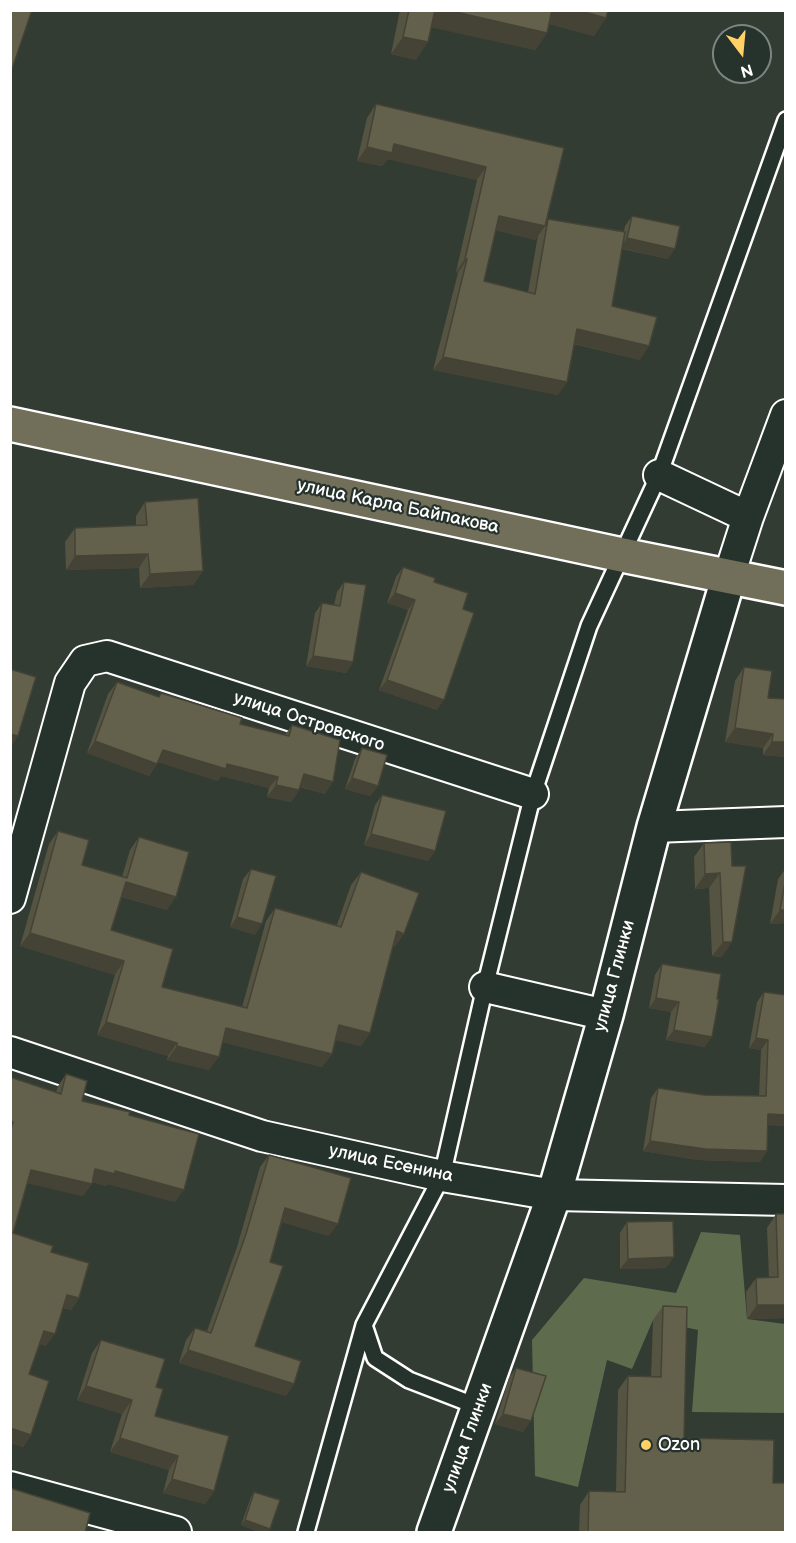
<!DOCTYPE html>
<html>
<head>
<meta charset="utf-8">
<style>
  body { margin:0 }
  #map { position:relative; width:796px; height:1543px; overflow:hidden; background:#323c33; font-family:"Balsamiq Sans",sans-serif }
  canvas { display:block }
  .frame { position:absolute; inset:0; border:12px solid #fff; pointer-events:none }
  .north { position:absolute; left:712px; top:24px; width:60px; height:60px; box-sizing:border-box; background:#26332d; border:2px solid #7d8581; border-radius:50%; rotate:164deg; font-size:16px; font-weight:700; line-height:24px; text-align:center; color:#fff }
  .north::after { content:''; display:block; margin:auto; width:21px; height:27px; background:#ffd166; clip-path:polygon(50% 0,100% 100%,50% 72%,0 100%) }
</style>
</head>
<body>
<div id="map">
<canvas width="796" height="1543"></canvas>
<div class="frame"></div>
<div class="north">N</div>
</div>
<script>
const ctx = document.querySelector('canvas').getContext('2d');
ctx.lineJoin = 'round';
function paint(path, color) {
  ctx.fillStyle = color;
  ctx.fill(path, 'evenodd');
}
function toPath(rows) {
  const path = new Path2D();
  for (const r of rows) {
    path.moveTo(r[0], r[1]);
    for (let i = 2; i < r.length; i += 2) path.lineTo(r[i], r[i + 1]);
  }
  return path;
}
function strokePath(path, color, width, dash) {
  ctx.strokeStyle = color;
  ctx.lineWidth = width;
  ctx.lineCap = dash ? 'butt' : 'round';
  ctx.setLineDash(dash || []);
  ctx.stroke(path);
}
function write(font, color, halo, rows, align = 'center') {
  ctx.font = font + ' "Balsamiq Sans",sans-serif';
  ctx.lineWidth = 4.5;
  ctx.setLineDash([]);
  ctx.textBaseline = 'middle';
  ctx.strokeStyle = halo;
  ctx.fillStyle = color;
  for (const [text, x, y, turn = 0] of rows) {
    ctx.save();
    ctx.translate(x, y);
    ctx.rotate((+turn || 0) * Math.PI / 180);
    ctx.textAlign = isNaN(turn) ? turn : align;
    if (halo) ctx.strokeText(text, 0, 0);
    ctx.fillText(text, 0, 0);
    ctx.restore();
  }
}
const green = toPath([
  [701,1232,740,1235,747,1319,785,1324,785,1413,692,1412,698,1330,653,1320,632,1369,607,1360,578,1487,535,1476,532,1340,584,1278,676,1293]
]);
const service = toPath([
  [364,1325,375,1358,409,1380,479,1407],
  [306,1532,364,1325,442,1176,485,987,533,794,589,626,659,475,786,120]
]);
const minor = toPath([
  [659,475,748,517],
  [729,576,748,517,786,415],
  [654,827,786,822],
  [10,898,70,683,85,661,107,656,533,794],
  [485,987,606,1015],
  [10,1052,262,1136,442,1176,554,1195,786,1200],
  [10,1487,176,1532]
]);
const secondary = toPath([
  [434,1532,554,1195,606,1015,654,827,729,576]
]);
const primary = toPath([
  [10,424,622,555,786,588]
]);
const wall = toPath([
  [400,10,608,10,594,36,549,24,547,33,535,50,432,27,416,60,391,54],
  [376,104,564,148,546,223,548,219,624,231,625,226,632,216,668,259,622,249,612,306,640,360,574,344,558,395,433,370,458,273,456,272,477,180,388,159,382,166,357,161,367,118],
  [496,230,535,240,538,235,528,292,484,281],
  [145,502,203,571,193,585,140,588,139,568,66,570,65,542,75,528,136,526,136,516],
  [403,567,434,582,463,609,437,710,379,690,408,610,387,603,396,577],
  [344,582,353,662,346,673,306,666,315,613,322,603,334,605,337,592],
  [744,667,768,698,786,757,763,755,763,748,725,742,735,681],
  [117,682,158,697,161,693,240,724,285,735,292,725,325,794,300,787,299,790,291,802,267,797,269,788,221,776,218,781,158,762,149,776,87,753,108,694],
  [362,748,378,786,370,796,345,789,355,759],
  [382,795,435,851,428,861,364,845,375,805],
  [58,831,82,865,122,877,130,850,139,837,167,910,122,897,111,930,162,987,242,1007,266,921,275,908,337,925,351,885,361,872,395,947,393,946,370,1033,361,1046,335,1040,332,1054,322,1067,222,1042,209,1070,167,1060,168,1056,97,1035,115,975,20,946,49,844],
  [704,843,732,866,722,957,712,956,709,888,695,889,694,857],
  [786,868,786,923,770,924,778,879],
  [251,869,255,935,230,927,243,879],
  [662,964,705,1047,666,1040,671,1012,649,1008,655,975],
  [764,992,786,995,786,1126,768,1125,767,1151,760,1162,698,1160,643,1151,651,1098,658,1088,704,1095,759,1096,761,1050,749,1048,757,1002],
  [66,1074,82,1101,129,1115,175,1202,108,1184,106,1186,92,1182,83,1196,27,1183,13,1233,51,1252,79,1298,71,1310,63,1308,46,1346,40,1344,29,1374,31,1435,23,1447,10,1443,10,1077,56,1092,58,1086],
  [269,1155,329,1236,282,1222,270,1262,255,1346,294,1384,286,1396,179,1363,186,1340,195,1328,207,1331,237,1247,260,1167],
  [776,1214,786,1318,747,1319,746,1292,756,1278,769,1278,767,1228],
  [627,1222,666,1268,620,1269,620,1233],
  [663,1306,684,1438,773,1483,786,1533,579,1533,580,1505,589,1491,616,1491,618,1390,628,1376,651,1377,653,1320],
  [101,1340,156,1387,155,1416,214,1491,205,1504,163,1493,169,1470,110,1452,122,1414,77,1400,92,1353],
  [516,1368,523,1432,495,1424,509,1378],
  [254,1492,270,1529,267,1533,262,1533,241,1525,251,1497]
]);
const shadedWall = toPath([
  [434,10,447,10,547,33,535,50,424,26],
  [550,10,577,10,606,18,594,36,541,22],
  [403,37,428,42,416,60,391,54],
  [394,144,486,167,477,180,388,159,382,166,357,161,367,147],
  [499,216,545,226,535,240,489,229],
  [627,238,675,249,668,259,620,248],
  [465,259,467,259,458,273,456,272],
  [577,329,649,346,640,360,568,342],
  [443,357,567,382,558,395,433,370],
  [148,554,139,568,66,570,75,556],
  [203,571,193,585,140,588,150,574],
  [395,593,415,600,408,610,387,603],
  [313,656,353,662,346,673,306,666],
  [387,680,444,700,437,710,379,690],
  [735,728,773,734,763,748,725,742],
  [10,734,18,736,11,747,10,746],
  [95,741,157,764,149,776,87,753],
  [772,742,786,742,786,757,763,755],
  [163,750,227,764,278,777,269,788,221,776,218,781,154,761],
  [304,774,333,782,325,794,295,785],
  [352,778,378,786,370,796,345,789],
  [276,785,299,790,291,802,267,797],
  [371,834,435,851,428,861,364,845],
  [720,873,709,888,695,889,705,874],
  [126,882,176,897,167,910,117,895],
  [780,910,786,910,786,923,770,924],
  [237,917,262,924,255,935,230,927],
  [397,931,404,934,395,947,388,944],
  [30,933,124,961,115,975,20,946],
  [723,942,732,942,722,957,712,956],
  [656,998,679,1002,671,1012,649,1008],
  [106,1022,177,1043,168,1056,97,1035],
  [339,1025,370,1033,361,1046,330,1039],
  [226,1028,332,1054,322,1067,217,1041],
  [674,1030,712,1037,705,1047,666,1040],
  [756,1038,768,1040,761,1050,749,1048],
  [177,1046,219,1057,209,1070,167,1060],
  [768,1114,786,1115,786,1126,761,1125],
  [650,1141,767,1151,760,1162,698,1160,643,1151],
  [95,1169,115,1171,184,1190,175,1202,108,1184,106,1186,87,1181],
  [31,1170,92,1184,83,1196,22,1182],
  [285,1208,338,1224,329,1236,277,1221],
  [674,1257,666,1268,620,1269,628,1259],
  [67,1295,79,1298,71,1310,59,1307],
  [757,1305,786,1305,786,1318,747,1319],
  [44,1331,55,1334,46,1346,36,1343],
  [188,1350,294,1384,286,1396,179,1363],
  [86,1386,132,1400,122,1414,77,1400],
  [503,1414,531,1421,523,1432,495,1424],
  [10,1428,31,1435,23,1447,10,1443],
  [120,1438,178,1456,169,1470,110,1452],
  [172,1479,214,1491,205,1504,163,1493],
  [245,1520,270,1529,267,1533,262,1533,241,1525]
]);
const building = toPath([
  [10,10,32,10,10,75,10,10],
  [409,10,435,10,428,42,403,37,409,10],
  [447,10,552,10,547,33,447,10],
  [577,10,608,10,606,18,577,10],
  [376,104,564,148,545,226,499,216,484,281,535,294,548,219,625,232,612,306,657,317,649,346,577,329,567,382,443,357,467,259,465,259,486,167,394,144,392,153,367,147,376,104],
  [632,216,680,226,675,249,627,238,632,216],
  [198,498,203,571,150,574,148,554,75,556,75,528,147,525,145,502,198,498],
  [403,567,435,578,434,582,468,593,463,609,474,613,444,700,387,680,415,600,395,593,403,567],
  [344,582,366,585,353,662,313,656,322,603,340,606,344,582],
  [744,667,772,671,768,698,786,699,786,742,772,742,773,734,735,728,744,667],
  [10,669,36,677,18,736,10,734,10,669],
  [117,682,159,697,161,693,242,718,240,724,289,736,292,725,340,740,333,782,304,774,299,790,276,785,278,777,227,764,226,769,163,750,157,764,95,741,117,682],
  [362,748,387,755,378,786,352,778,362,748],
  [382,795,446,811,435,851,371,834,382,795],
  [58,831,89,840,82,865,127,878,139,837,189,852,176,897,126,882,111,930,173,949,162,987,247,1008,275,908,341,927,361,872,419,893,404,934,397,931,370,1033,339,1025,332,1054,226,1028,219,1057,177,1046,177,1043,106,1022,124,961,30,933,58,831],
  [731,842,732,866,746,866,732,942,723,942,720,873,705,874,704,843,731,842],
  [251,869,276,876,262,924,237,917,251,869],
  [786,877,786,910,780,910,786,877],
  [662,964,721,974,717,999,719,999,712,1037,674,1030,679,1002,656,998,662,964],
  [764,992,786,995,786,1115,768,1114,767,1151,705,1149,650,1141,658,1088,704,1095,766,1096,768,1040,756,1038,764,992],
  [66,1074,87,1081,82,1101,130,1112,129,1115,199,1134,184,1190,115,1171,115,1174,95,1169,92,1184,31,1170,13,1233,53,1246,51,1252,89,1263,79,1298,67,1295,55,1334,44,1331,29,1374,49,1381,31,1435,10,1428,10,1132,13,1122,10,1121,10,1077,61,1094,66,1074],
  [269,1155,351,1178,338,1224,285,1208,270,1262,283,1266,255,1346,301,1361,294,1384,188,1350,195,1328,211,1333,246,1234,269,1155],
  [776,1214,786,1214,786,1305,757,1305,756,1278,778,1277,776,1214],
  [673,1221,674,1257,628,1259,627,1222,673,1221],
  [663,1306,687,1307,684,1438,774,1440,773,1483,786,1483,786,1533,588,1533,589,1491,625,1492,628,1376,661,1377,663,1306],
  [101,1340,165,1359,156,1387,163,1389,155,1416,229,1436,214,1491,172,1479,178,1456,120,1438,132,1400,86,1386,101,1340],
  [516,1368,546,1376,531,1421,503,1414,516,1368],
  [10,1488,90,1513,85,1533,10,1533,10,1488],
  [254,1492,280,1500,270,1529,245,1520,254,1492]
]);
const markers = [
  [646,1445,6,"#ffd166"]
];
const streetNames = [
  ["улица Карла Байпакова",398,507,12],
  ["улица Островского",309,722,18],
  ["улица Глинки",615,976,-75],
  ["улица Есенина",391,1164,12],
  ["улица Глинки",468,1438,-70]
];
const poiNames = [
  ["Ozon",658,1445]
];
paint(green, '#5e6c4d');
strokePath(service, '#fff', 20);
strokePath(minor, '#fff', 34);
strokePath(secondary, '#fff', 38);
strokePath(primary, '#fff', 38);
strokePath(service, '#26332d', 15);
strokePath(minor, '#26332d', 30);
strokePath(secondary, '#26332d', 33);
strokePath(primary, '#716e59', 33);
paint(wall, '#555341');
paint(shadedWall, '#454335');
paint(building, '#63604c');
strokePath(building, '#454335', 1.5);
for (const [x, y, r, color] of markers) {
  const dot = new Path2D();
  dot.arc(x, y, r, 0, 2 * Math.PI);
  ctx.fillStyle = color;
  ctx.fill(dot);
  strokePath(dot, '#26332d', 2);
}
write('18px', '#fff', '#26332d', streetNames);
write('18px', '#fff', '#26332d', poiNames, 'left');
</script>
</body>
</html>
